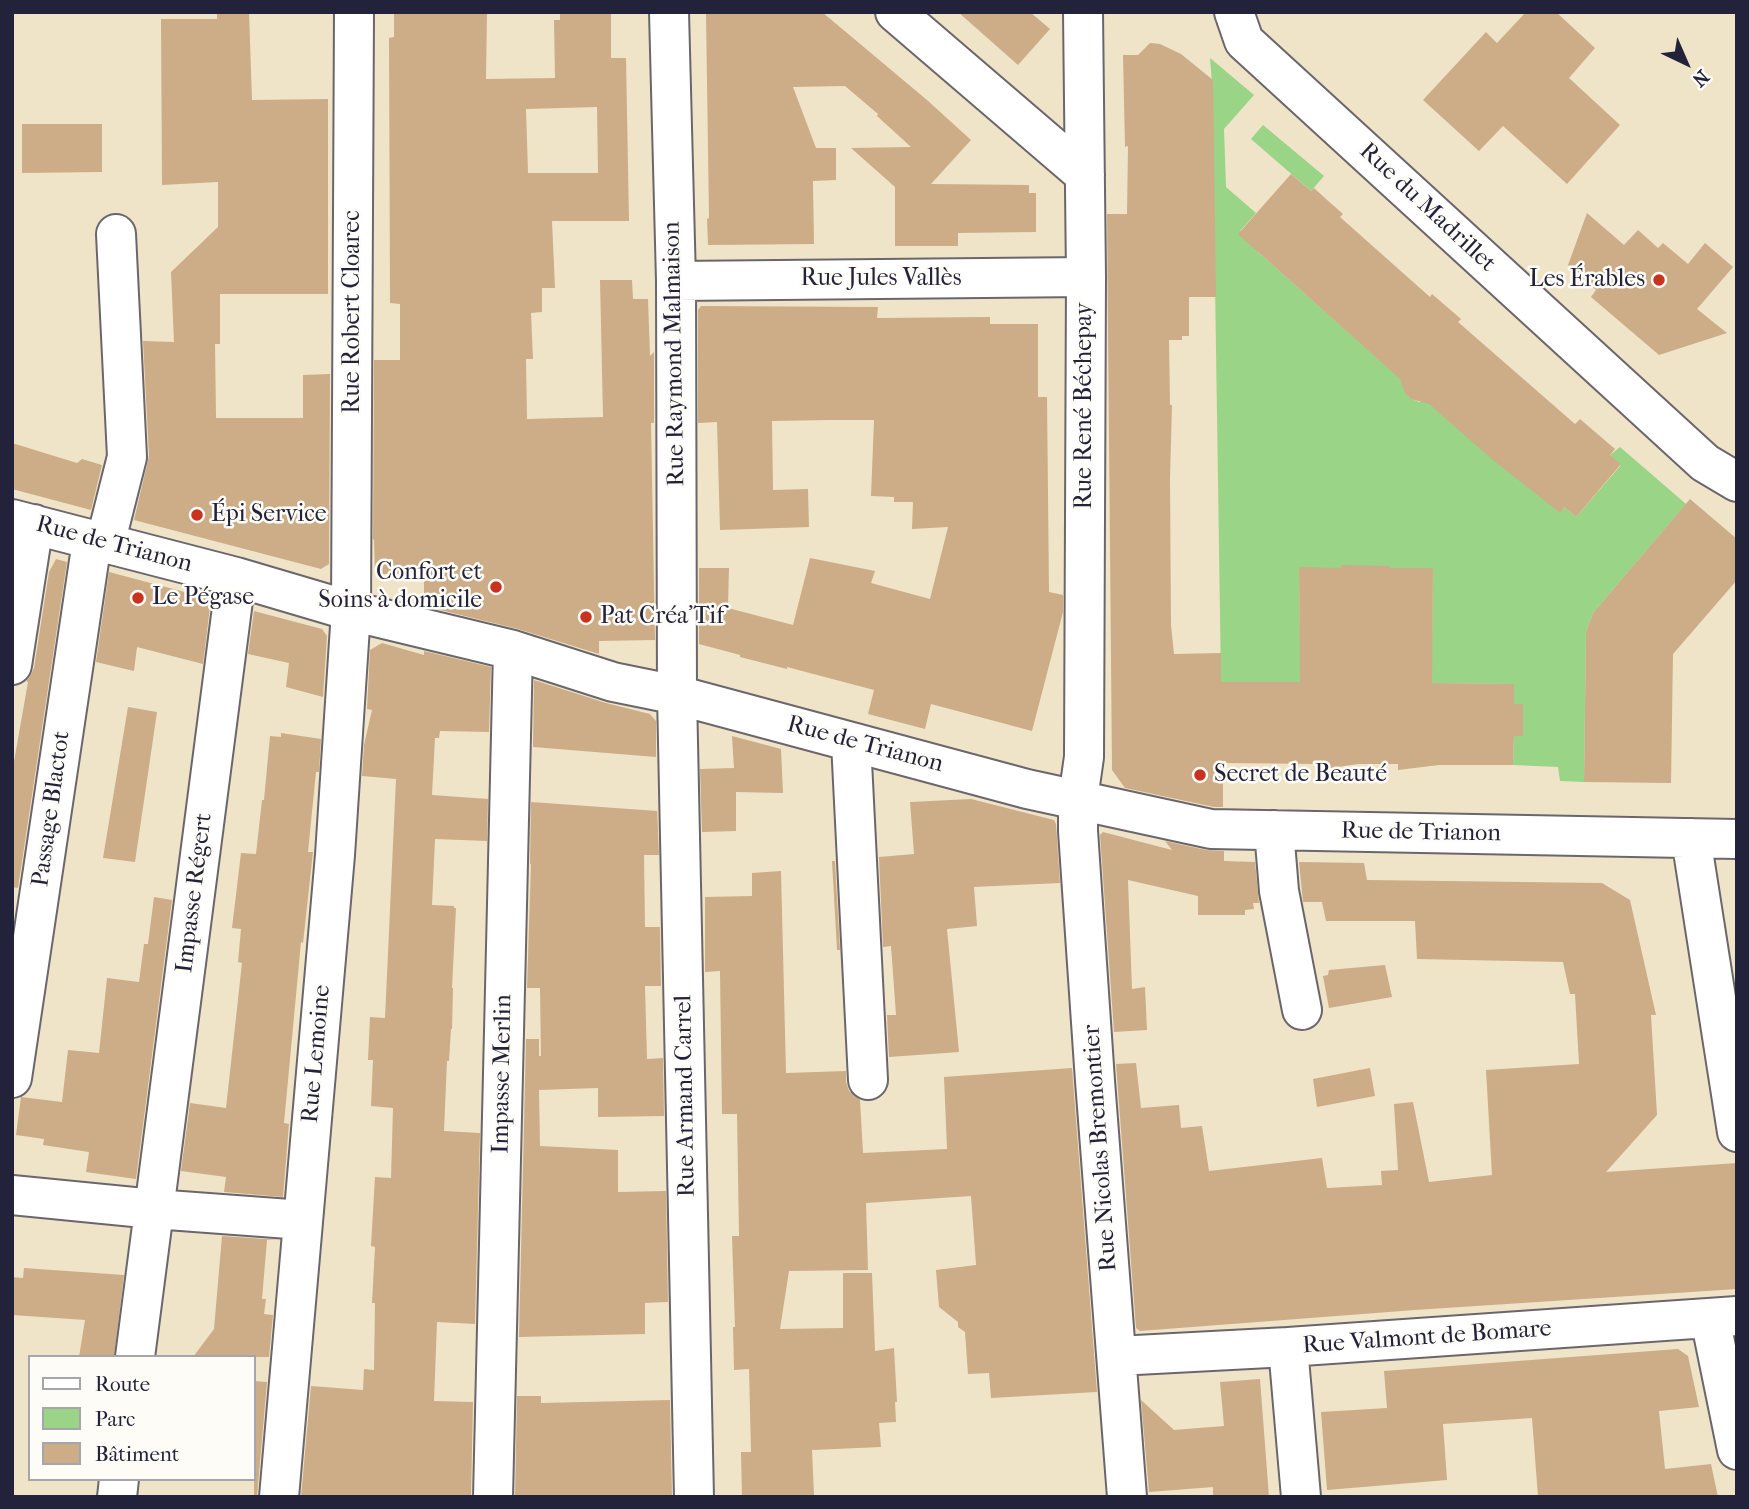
<!DOCTYPE html>
<html>
<head>
<meta charset="utf-8">
<style>
  body { margin:0 }
  #map { position:relative; width:1749px; height:1509px; overflow:hidden; background:#efe4c7; font-family:"IM FELL French Canon",serif }
  canvas { display:block }
  .frame { position:absolute; inset:0; border:14px solid #22223b; pointer-events:none }
  .legend { position:absolute; left:28px; top:1355px; width:228px; height:126px; box-sizing:border-box; background:#fdfcf7; border:2px solid #a5a5ac; margin:0; padding:9px 12px; list-style:none; font-size:21px; color:#22223b }
  .legend li { display:flex; align-items:center; gap:14px; height:35px }
  .legend b { width:35px; border:2px solid #a5a5ac }
  .north { position:absolute; left:1651px; top:28px; width:70px; height:70px; -webkit-text-stroke:5px #fdfcf7; paint-order:stroke; rotate:136deg; font-size:19px; font-weight:700; line-height:28px; text-align:center; color:#22223b }
  .north::after { content:''; display:block; margin:auto; width:24px; height:32px; background:#22223b; clip-path:polygon(50% 0,100% 100%,50% 72%,0 100%) }
</style>
</head>
<body>
<div id="map">
<canvas width="1749" height="1509"></canvas>
<div class="frame"></div>
<ul class="legend">
<li><b style="height:9px;background:#fff"></b>Route</li>
<li><b style="height:19px;background:#9ad486"></b>Parc</li>
<li><b style="height:19px;background:#cdac88"></b>Bâtiment</li>
</ul>
<div class="north">N</div>
</div>
<script>
const ctx = document.querySelector('canvas').getContext('2d');
ctx.lineJoin = 'round';
function paint(path, color) {
  ctx.fillStyle = color;
  ctx.fill(path, 'evenodd');
}
function toPath(rows) {
  const path = new Path2D();
  for (const r of rows) {
    path.moveTo(r[0], r[1]);
    for (let i = 2; i < r.length; i += 2) path.lineTo(r[i], r[i + 1]);
  }
  return path;
}
function strokePath(path, color, width, dash) {
  ctx.strokeStyle = color;
  ctx.lineWidth = width;
  ctx.lineCap = dash ? 'butt' : 'round';
  ctx.setLineDash(dash || []);
  ctx.stroke(path);
}
function write(font, color, halo, rows, align = 'center') {
  ctx.font = font + ' "IM FELL French Canon",serif';
  ctx.lineWidth = 5;
  ctx.setLineDash([]);
  ctx.textBaseline = 'middle';
  ctx.strokeStyle = halo;
  ctx.fillStyle = color;
  for (const [text, x, y, turn = 0] of rows) {
    ctx.save();
    ctx.translate(x, y);
    ctx.rotate((+turn || 0) * Math.PI / 180);
    ctx.textAlign = isNaN(turn) ? turn : align;
    if (halo) ctx.strokeText(text, 0, 0);
    ctx.fillText(text, 0, 0);
    ctx.restore();
  }
}
const green = toPath([
  [1210,58,1254,95,1224,129,1226,187,1256,213,1240,231,1260,248,1258,252,1403,381,1404,390,1410,398,1419,402,1426,401,1559,512,1564,507,1576,517,1621,465,1610,455,1620,447,1686,504,1593,613,1586,632,1584,782,1560,781,1558,767,1513,765,1514,736,1522,736,1523,704,1514,704,1513,684,1399,683,1432,638,1433,568,1390,575,1390,566,1342,575,1320,568,1299,568,1300,637,1333,637,1335,682,1221,682,1212,83],
  [1263,125,1324,176,1311,191,1251,139]
]);
const building = toPath([
  [217,12,249,12,252,100,328,99,328,294,220,294,220,344,215,344,216,418,303,418,303,375,330,374,329,564,321,569,134,520,149,456,143,341,174,342,171,272,218,227,218,182,162,185,161,19,217,19],
  [394,12,487,12,486,79,555,78,554,20,560,20,560,12,611,12,611,58,626,58,629,221,552,221,555,288,542,288,542,312,531,313,533,359,526,359,527,419,603,417,600,280,632,280,633,299,648,299,650,356,654,352,654,423,651,423,655,640,599,641,599,654,518,629,424,606,424,574,375,574,374,539,373,540,374,360,400,360,400,304,390,303,389,38,394,37],
  [597,107,598,173,528,173,526,109],
  [706,12,822,12,927,100,971,140,931,184,1029,185,1029,193,1036,193,1036,232,958,233,958,246,895,246,895,187,851,148,911,147,877,116,878,114,845,86,793,87,816,148,836,148,836,180,813,181,814,244,708,245,707,219,709,218],
  [958,12,1030,12,1050,29,1018,65],
  [1526,12,1556,12,1595,48,1569,78,1620,125,1567,184,1503,126,1479,151,1423,100,1486,32,1497,43],
  [1150,43,1160,44,1181,54,1213,80,1216,297,1189,297,1189,336,1182,336,1182,340,1169,340,1170,405,1172,405,1170,479,1171,625,1174,654,1221,653,1221,682,1300,682,1299,567,1341,568,1341,565,1390,566,1390,568,1433,568,1432,683,1514,684,1514,704,1523,704,1523,736,1514,736,1513,765,1439,765,1398,770,1398,764,1358,764,1317,770,1317,764,1223,763,1223,807,1214,807,1125,788,1112,770,1107,214,1127,214,1128,146,1125,147,1123,55,1138,55],
  [22,124,102,124,102,172,22,173],
  [1291,174,1311,191,1314,188,1326,199,1343,214,1340,217,1430,297,1432,294,1461,319,1458,322,1575,424,1580,419,1615,449,1610,455,1621,464,1576,517,1564,507,1560,513,1493,460,1429,404,1411,399,1405,393,1400,379,1238,234],
  [1587,213,1624,245,1638,230,1658,248,1663,243,1688,264,1705,243,1733,267,1697,309,1727,333,1659,355,1591,297,1596,290,1568,265],
  [701,306,878,307,877,318,990,317,990,324,1038,324,1038,397,1047,397,1049,592,1063,595,1063,612,1032,731,931,704,925,729,868,714,874,690,787,667,787,669,740,657,740,655,699,644,699,568,729,568,728,608,793,625,810,558,875,571,871,583,930,599,948,527,912,529,913,502,894,502,894,497,871,496,874,420,829,420,772,421,773,490,808,489,809,527,720,530,717,422,698,423,698,310],
  [12,443,77,463,82,459,102,465,91,510,12,489],
  [1690,499,1737,539,1737,580,1673,654,1671,783,1584,782,1586,632,1593,613],
  [56,559,67,562,18,888,12,887,12,773,28,682,26,681,29,678,34,668,49,572],
  [109,572,211,599,203,664,137,647,134,671,96,662],
  [254,611,322,629,327,636,323,697,286,687,289,663,248,654],
  [382,643,424,655,424,651,491,667,489,732,440,731,439,738,435,738,432,795,488,799,487,841,435,839,432,905,454,906,454,908,456,908,452,988,453,988,452,1029,451,1029,449,1061,447,1061,444,1131,480,1133,475,1324,437,1322,434,1401,473,1402,471,1497,301,1497,311,1386,363,1390,364,1369,374,1370,375,1303,372,1303,375,1247,371,1246,375,1177,391,1178,393,1108,371,1106,373,1060,368,1060,370,1017,385,1018,396,779,362,776,364,745,372,710,367,709,370,650],
  [534,680,606,703,650,714,656,721,656,757,533,747],
  [128,707,157,712,135,862,103,858],
  [281,733,321,739,319,772,316,772,308,852,313,852,303,943,301,942,284,1123,289,1124,283,1197,224,1192,226,1177,181,1171,190,1103,226,1108,242,963,238,962,241,929,232,928,241,853,256,854,262,800,264,800,270,736,281,737],
  [732,736,781,749,783,793,736,792,736,831,702,832,700,769,734,768],
  [971,799,1054,820,1056,824,1060,883,974,887,977,926,947,929,959,1052,889,1057,887,1015,896,1015,891,946,883,947,879,857,914,854,910,802],
  [531,802,657,811,657,807,659,855,644,855,645,927,660,927,661,986,645,986,647,1059,663,1058,664,1116,598,1117,598,1088,539,1090,540,1146,618,1150,618,1192,666,1191,668,1302,645,1303,645,1334,519,1337,526,1039,539,1039,539,1056,541,1056,540,988,527,988,531,864,530,864],
  [1103,832,1172,850,1165,841,1206,850,1224,851,1224,861,1255,862,1259,903,1253,903,1254,909,1245,910,1245,915,1198,915,1198,896,1128,880,1132,989,1145,987,1147,1030,1114,1032,1100,835],
  [832,861,835,861,840,950,837,950],
  [1299,862,1364,863,1367,880,1602,883,1630,900,1656,1015,1651,1015,1657,1115,1606,1172,1737,1163,1737,1289,1415,1310,1140,1331,1136,1328,1116,1064,1136,1063,1141,1108,1179,1105,1181,1128,1202,1126,1209,1171,1322,1158,1327,1188,1382,1185,1381,1171,1398,1170,1394,1104,1413,1102,1429,1182,1492,1175,1486,1070,1579,1064,1575,994,1570,994,1563,962,1417,959,1415,921,1326,921,1322,902,1303,902],
  [781,871,786,1073,846,1071,846,1082,849,1091,860,1100,863,1153,947,1149,944,1077,1072,1068,1097,1392,991,1398,989,1373,968,1374,965,1332,958,1327,958,1322,939,1307,936,1270,976,1265,971,1196,866,1203,868,1270,789,1271,780,1329,843,1328,843,1273,872,1273,875,1351,894,1348,897,1402,895,1402,896,1422,879,1423,881,1447,812,1450,814,1495,742,1497,741,1452,751,1452,749,1369,734,1370,733,1327,735,1327,732,1236,739,1236,737,1114,722,1114,720,971,705,972,705,897,752,896,752,873],
  [154,897,172,900,136,1179,86,1172,89,1152,43,1145,44,1139,16,1135,21,1097,62,1102,68,1050,99,1053,107,978,139,982,144,944,148,944],
  [1385,965,1392,997,1329,1008,1323,976,1328,975,1329,970],
  [1370,1068,1375,1096,1317,1107,1313,1079],
  [222,1236,279,1240,267,1240,262,1299,266,1299,264,1314,273,1315,269,1357,193,1357,214,1329],
  [24,1268,124,1275,114,1357,79,1357,85,1320,12,1315,12,1277,23,1278],
  [1678,1349,1688,1356,1699,1407,1659,1411,1665,1469,1711,1464,1718,1497,1538,1497,1532,1418,1443,1424,1447,1480,1327,1490,1321,1412,1387,1408,1384,1371],
  [1260,1379,1269,1497,1213,1497,1213,1487,1149,1492,1141,1400,1174,1430,1224,1426,1220,1382],
  [254,1381,267,1382,257,1497,254,1497],
  [517,1396,541,1396,541,1403,670,1400,672,1497,515,1497]
]);
const minor = toPath([
  [669,12,676,281,677,695,694,1497],
  [895,12,1085,175],
  [1083,12,1086,277,1084,757,1078,799,1078,831,1095,1081,1127,1497],
  [1234,12,1244,41,1705,463,1737,482],
  [676,281,1086,277],
  [12,519,236,577,351,611,513,650,613,682,677,695,1027,789,1211,829,1737,839],
  [105,544,127,457,116,234],
  [12,665,34,524],
  [851,742,868,1080],
  [1274,830,1279,891,1302,1010],
  [1691,838,1737,1132],
  [12,1078,92,541],
  [12,1195,154,1209,303,1220],
  [1710,1318,1737,1450],
  [1288,1347,1301,1497],
  [1117,1356,1288,1347,1737,1316],
  [135,1357,236,577],
  [117,1497,119,1479],
  [279,1497,335,855,351,611,354,12],
  [493,1497,513,650]
]);
const markers = [
  [1659,280,7,"#c8321e"],
  [197,515,7,"#c8321e"],
  [496,587,7,"#c8321e"],
  [138,598,7,"#c8321e"],
  [586,617,7,"#c8321e"],
  [1200,775,7,"#c8321e"]
];
const streetNames = [
  ["Rue du Madrillet",1427,208,43],
  ["Rue Jules Vallès",881,279],
  ["Rue Robert Cloarec",353,312,-90],
  ["Rue Raymond Malmaison",675,354,-91],
  ["Rue René Béchepay",1085,406,-90],
  ["Rue de Trianon",114,545,15],
  ["Rue de Trianon",865,745,15],
  ["Passage Blactot",52,809,-82],
  ["Rue de Trianon",1421,833,1],
  ["Impasse Régert",195,893,-83],
  ["Rue Lemoine",317,1054,-85],
  ["Impasse Merlin",503,1074,-89],
  ["Rue Armand Carrel",686,1096,-91],
  ["Rue Nicolas Bremontier",1101,1148,-94],
  ["Rue Valmont de Bomare",1427,1338,-4]
];
const poiNames = [
  ["Les Érables",1645,280,"right"],
  ["Épi Service",211,515],
  ["Confort et",482,573,"right"],
  ["Soins à domicile",482,601,"right"],
  ["Le Pégase",152,598],
  ["Pat Créa'Tif",600,617],
  ["Secret de Beauté",1214,775]
];
paint(green, '#9ad486');
paint(building, '#cdac88');
strokePath(minor, '#6a666c', 42);
strokePath(minor, '#fff', 38);
for (const [x, y, r, color] of markers) {
  const dot = new Path2D();
  dot.arc(x, y, r, 0, 2 * Math.PI);
  ctx.fillStyle = color;
  ctx.fill(dot);
  strokePath(dot, '#fdfcf7', 2.5);
}
write('24px', '#22223b', '#fdfcf7', streetNames);
write('24px', '#22223b', '#fdfcf7', poiNames, 'left');
</script>
</body>
</html>
